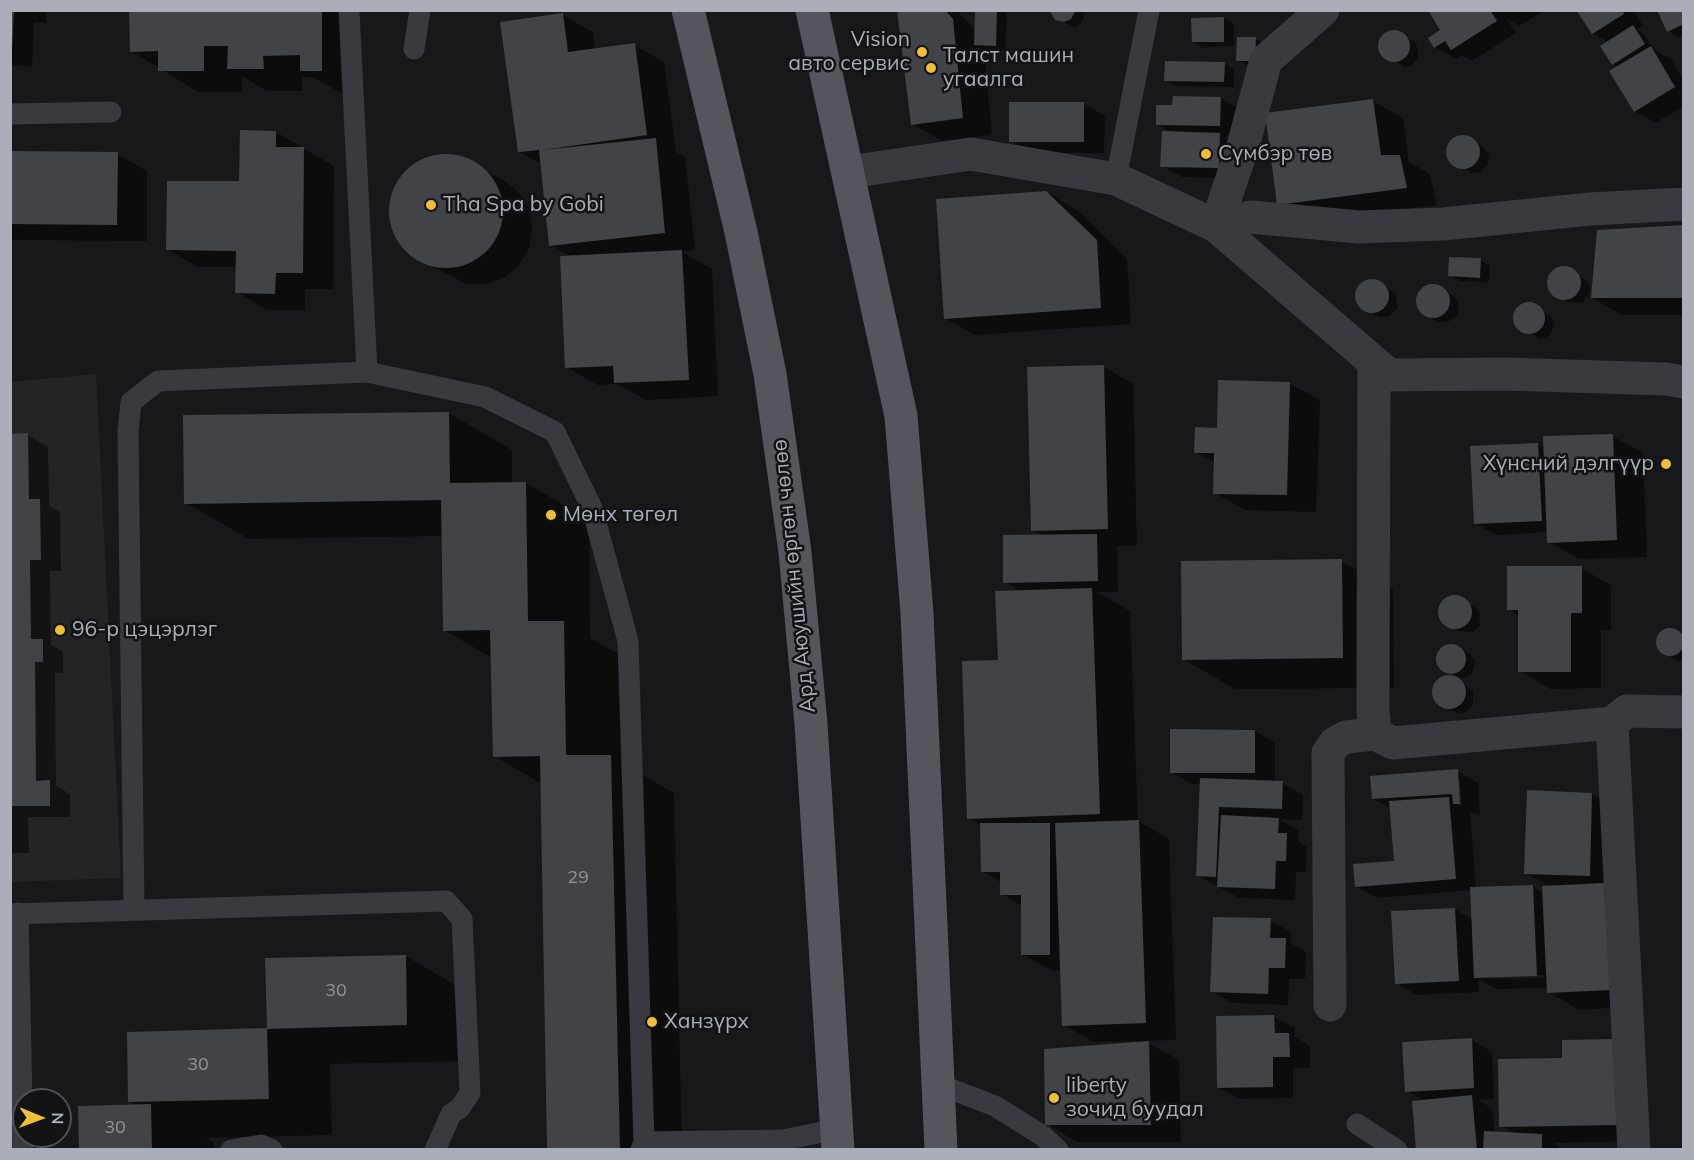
<!DOCTYPE html>
<html>
<head>
<meta charset="utf-8">
<style>
  body { margin:0 }
  #map { position:relative; width:1694px; height:1160px; overflow:hidden; background:#18181a; font-family:Mulish,sans-serif }
  canvas { display:block }
  .frame { position:absolute; inset:0; border:12px solid #aaaeb9; pointer-events:none }
  .north { position:absolute; left:12px; top:1088px; width:60px; height:60px; box-sizing:border-box; background:#131315; border:2px solid #4f5157; border-radius:50%; rotate:91deg; font-size:16px; font-weight:700; line-height:24px; text-align:center; color:#aaaeb9 }
  .north::after { content:''; display:block; margin:auto; width:21px; height:27px; background:#efbf3a; clip-path:polygon(50% 0,100% 100%,50% 72%,0 100%) }
</style>
</head>
<body>
<div id="map">
<canvas width="1694" height="1160"></canvas>
<div class="frame"></div>
<div class="north">N</div>
</div>
<script>
const ctx = document.querySelector('canvas').getContext('2d');
ctx.lineJoin = 'round';
function paint(path, color) {
  ctx.fillStyle = color;
  ctx.fill(path, 'evenodd');
}
function toPath(rows) {
  const path = new Path2D();
  for (const r of rows) {
    if (r.length === 3) {
      path.moveTo(r[0] + r[2], r[1]);
      path.arc(r[0], r[1], r[2], 0, 2 * Math.PI);
      continue;
    }
    path.moveTo(r[0], r[1]);
    for (let i = 2; i < r.length; i += 2) path.lineTo(r[i], r[i + 1]);
  }
  return path;
}
function strokePath(path, color, width, dash) {
  ctx.strokeStyle = color;
  ctx.lineWidth = width;
  ctx.lineCap = dash ? 'butt' : 'round';
  ctx.setLineDash(dash || []);
  ctx.stroke(path);
}
function write(font, color, halo, rows, align = 'center') {
  ctx.font = font + ' Mulish,sans-serif';
  ctx.lineWidth = 5;
  ctx.setLineDash([]);
  ctx.textBaseline = 'middle';
  ctx.strokeStyle = halo;
  ctx.fillStyle = color;
  for (const [text, x, y, turn = 0] of rows) {
    ctx.save();
    ctx.translate(x, y);
    ctx.rotate((+turn || 0) * Math.PI / 180);
    ctx.textAlign = isNaN(turn) ? turn : align;
    if (halo) ctx.strokeText(text, 0, 0);
    ctx.fillText(text, 0, 0);
    ctx.restore();
  }
}
const built = toPath([
  [96,374,121,878,11,882,10,382]
]);
const shadow = toPath([
  [10,10,46,10,46,23,34,22,32,66,10,65],
  [131,10,360,10,361,92,341,93,313,77,302,77,302,91,267,91,242,76,242,92,198,92,131,51],
  [899,10,956,10,976,30,977,10,1007,10,1005,51,984,50,992,135,942,141,912,124],
  [1051,10,1083,10,1085,13,1081,24,1075,27,1056,19],
  [1429,10,1546,10,1519,26,1507,19,1516,33,1472,61,1462,55,1456,59,1435,47,1430,39,1442,31],
  [1577,10,1634,10,1643,26,1637,29,1643,33,1654,49,1671,59,1684,80,1684,106,1655,123,1635,111,1618,67,1613,64,1609,43,1593,33],
  [1684,10,1684,34,1678,37,1668,31],
  [563,15,593,32,595,50,634,45,664,62,676,152,685,157,695,250,682,252,712,269,718,396,646,400,617,384,597,385,567,367,572,257,551,245,542,164,519,152],
  [1224,18,1234,24,1234,46,1203,47,1193,41],
  [1397,32,1416,43,1419,57,1413,64,1405,67,1382,54,1380,45,1387,34],
  [1255,38,1265,44,1248,66,1238,60],
  [1224,63,1234,69,1234,87,1176,86,1166,80],
  [1220,98,1241,110,1240,137,1223,137,1240,146,1239,179,1182,177,1162,166,1172,133,1157,124,1174,107],
  [1373,101,1403,118,1409,162,1430,174,1437,205,1309,222,1278,204],
  [1011,103,1084,104,1105,116,1104,153,1031,153,1011,141],
  [276,132,334,166,333,289,305,289,305,310,267,310,237,292,237,267,198,267,167,249,241,183],
  [1460,137,1470,138,1480,144,1489,155,1488,164,1481,172,1471,173,1449,156,1452,141],
  [10,153,117,154,147,171,147,241,10,240],
  [437,155,456,156,505,181,520,194,530,210,532,230,529,249,519,265,504,278,486,284,467,284,417,259,402,246,393,229,390,210,394,191,404,174,419,162],
  [1046,192,1077,210,1127,259,1131,324,975,335,945,318],
  [1684,227,1684,315,1622,315,1592,298],
  [1480,260,1490,266,1489,282,1460,281,1450,275],
  [1557,270,1571,270,1588,282,1591,291,1582,303,1567,302,1550,288,1550,278],
  [1365,282,1378,282,1396,294,1397,309,1389,316,1379,317,1360,305,1357,295],
  [1433,286,1454,296,1459,304,1458,314,1448,322,1438,322,1428,316,1419,303,1420,294],
  [1527,304,1551,316,1555,325,1549,336,1540,339,1520,329,1516,322,1519,309],
  [1103,366,1133,384,1137,546,1117,546,1118,592,1097,592,1130,611,1138,821,1169,839,1176,1040,1145,1041,1179,1060,1181,1142,1077,1142,1047,1124,1138,1041,1094,1042,1064,1025,1062,971,1052,971,1022,954,1022,906,1002,894,1002,883,982,871,982,826,969,818,999,662,1022,592,1005,582,1044,536,1033,530],
  [1289,383,1320,400,1316,512,1245,510,1215,493,1215,463,1196,452,1218,429],
  [449,413,512,450,512,484,526,483,589,520,590,638,627,659,628,767,674,793,682,1150,548,1150,542,784,494,756,492,658,444,630,443,536,249,539,186,503],
  [10,435,28,435,48,447,49,506,60,512,61,571,50,571,51,645,63,652,63,673,55,673,56,786,70,794,70,817,28,817,29,853,10,853],
  [1612,436,1643,453,1647,557,1579,559,1549,542,1548,532,1496,535,1475,523,1538,444,1545,448],
  [1341,561,1393,590,1394,688,1235,689,1183,659],
  [1581,568,1611,585,1611,630,1601,630,1601,688,1550,689,1520,671,1520,616,1509,610],
  [1462,598,1479,611,1480,625,1473,632,1458,631,1441,617,1441,607,1448,599],
  [1670,630,1684,637,1684,660,1678,661,1660,651,1658,638,1663,632],
  [1447,645,1459,648,1470,654,1475,660,1472,674,1464,679,1444,671,1438,663,1440,650],
  [1455,678,1473,691,1473,705,1466,712,1456,713,1436,701,1433,692,1441,679],
  [1255,731,1275,743,1275,783,1282,783,1303,795,1302,820,1279,819,1299,831,1298,841,1307,847,1306,872,1296,872,1295,900,1239,898,1197,875,1201,784,1192,784,1171,772],
  [1457,771,1478,783,1480,815,1470,812,1476,889,1533,887,1544,893,1550,887,1526,873,1529,792,1592,794,1613,806,1639,1006,1579,1010,1549,992,1549,988,1496,989,1478,979,1479,992,1417,995,1396,983,1455,909,1473,920,1472,890,1377,898,1356,887,1396,862,1392,809,1373,799],
  [1457,782,1460,782,1462,806,1459,806],
  [1544,975,1544,978,1493,979,1493,976],
  [1270,920,1291,932,1291,943,1306,952,1305,979,1289,979,1288,1005,1232,1003,1212,991],
  [406,956,469,993,470,1061,330,1064,332,1135,206,1138,214,1142,214,1150,80,1150,138,1106,130,1101,128,1033,269,1030,267,959],
  [1274,1017,1295,1028,1295,1037,1310,1046,1310,1068,1293,1068,1293,1098,1239,1099,1218,1087,1217,1018],
  [1472,1040,1492,1052,1494,1099,1478,1100,1492,1108,1495,1133,1516,1134,1501,1126,1644,1058,1646,1141,1554,1143,1562,1150,1418,1150,1424,1101,1407,1091]
]);
const building = toPath([
  [10,10,14,10,12,50,10,50],
  [129,10,322,10,322,71,300,71,300,55,263,56,264,69,227,69,228,46,204,46,204,71,158,71,158,51,130,52],
  [897,10,945,10,953,19,963,118,911,125],
  [975,10,997,10,996,46,974,45],
  [1049,10,1076,10,1071,19,1064,22,1055,20],
  [1428,10,1490,10,1497,21,1451,50,1445,41,1434,48,1428,38,1440,30],
  [1576,10,1622,10,1624,14,1592,34],
  [1657,10,1684,10,1684,24,1667,32],
  [563,13,568,52,635,43,647,135,542,150,656,138,665,233,549,246,539,150,518,152,500,22],
  [1224,17,1224,42,1192,42,1191,18],
  [1633,25,1645,44,1612,65,1600,46],
  [1394,46,16],
  [1237,37,1256,37,1255,61,1236,61],
  [1651,46,1675,87,1634,112,1609,71],
  [1165,61,1225,62,1224,82,1164,81],
  [1173,96,1221,97,1220,126,1156,125,1156,105,1172,105],
  [1373,99,1381,155,1400,155,1407,188,1277,205,1265,113],
  [1009,102,1084,102,1084,142,1009,142],
  [240,130,276,131,276,147,304,147,303,273,276,273,275,294,235,293,236,251,166,250,167,181,239,181],
  [1162,131,1220,133,1219,168,1160,167],
  [1463,152,17],
  [10,151,118,152,117,225,10,224],
  [446,211,57],
  [1046,191,1097,240,1101,308,944,319,936,199],
  [1684,225,1684,298,1591,298,1597,230],
  [682,250,689,380,614,383,613,366,565,368,560,256],
  [1449,257,1481,258,1480,278,1448,276],
  [1564,283,17],
  [1372,296,17],
  [1433,301,17],
  [1529,318,16],
  [1104,365,1108,529,1031,531,1027,367],
  [1218,380,1290,382,1287,495,1213,494,1214,453,1194,453,1195,427,1217,428],
  [449,412,450,483,526,482,528,621,564,621,566,755,611,755,620,1150,547,1150,540,756,493,757,490,630,443,631,441,500,184,504,183,415],
  [28,433,29,499,40,499,41,560,30,560,31,639,43,639,43,662,35,662,36,781,50,780,50,806,10,806,10,434],
  [1613,434,1617,540,1547,543,1543,436],
  [1538,443,1542,521,1474,524,1470,446],
  [1097,534,1098,581,1003,583,1003,535],
  [1342,559,1343,658,1182,660,1181,561],
  [1507,566,1582,566,1582,613,1571,613,1571,672,1518,672,1518,610,1507,610],
  [1092,588,1100,814,967,819,962,661,998,660,995,591],
  [1455,612,17],
  [1670,642,14],
  [1451,659,15],
  [1449,692,17],
  [1170,729,1255,730,1255,773,1170,773],
  [1458,769,1460,804,1453,804,1452,794,1372,799,1370,776],
  [1200,778,1283,781,1282,809,1219,807,1216,877,1196,876],
  [1527,790,1592,793,1590,876,1524,874],
  [1449,797,1456,879,1355,887,1353,864,1394,861,1389,801],
  [1221,815,1279,818,1278,833,1287,833,1286,861,1276,861,1275,889,1217,887],
  [1139,820,1146,1023,1062,1026,1055,823],
  [980,823,1050,823,1050,955,1021,955,1021,895,1000,895,1000,872,981,872],
  [1604,883,1610,990,1547,993,1542,886],
  [1533,885,1537,976,1474,978,1470,887],
  [1455,908,1459,981,1395,984,1391,911],
  [1213,917,1271,918,1270,938,1286,938,1285,968,1269,968,1268,994,1210,992],
  [406,955,407,1025,267,1029,269,1099,128,1102,127,1032,267,1028,265,958],
  [1274,1015,1275,1033,1289,1033,1290,1057,1273,1057,1273,1087,1217,1088,1216,1016],
  [1472,1038,1474,1088,1405,1092,1402,1042],
  [1614,1039,1617,1125,1499,1127,1498,1059,1562,1058,1562,1040],
  [1149,1041,1151,1125,1045,1125,1044,1049],
  [1472,1095,1477,1150,1416,1150,1412,1101],
  [151,1104,152,1150,79,1150,78,1106],
  [1484,1131,1542,1134,1542,1150,1483,1150]
]);
const service = toPath([
  [349,10,367,372],
  [414,49,420,10],
  [10,114,111,112],
  [1116,179,1149,10],
  [134,910,128,431,131,402,158,381,367,372,485,397,555,432,592,508,628,641,644,1142,641,1150],
  [18,913,23,1150],
  [10,914,446,901,462,919,470,1093,460,1108,451,1114,435,1150],
  [938,1084,995,1106,1043,1136,1058,1150],
  [1357,1124,1397,1150],
  [644,1142,783,1140,837,1129],
  [231,1150,261,1145,272,1150]
]);
const minor = toPath([
  [1323,10,1266,60,1243,146,1216,226,1251,217,1359,227,1443,224,1590,209,1684,204],
  [849,172,971,154,1116,179,1216,226,1389,375,1506,374,1666,379,1684,382],
  [1374,362,1373,710,1375,734,1393,743,1612,723,1627,711,1684,712],
  [1612,723,1634,1150],
  [1330,1005,1328,753,1335,743,1346,737,1375,734]
]);
const primary = toPath([
  [688,10,741,232,770,374,795,552,811,724,838,1150],
  [812,10,901,416,917,613,941,1150]
]);
const markers = [
  [922,52,6,"#efbf3a"],
  [931,68,6,"#efbf3a"],
  [1206,154,6,"#efbf3a"],
  [431,205,6,"#efbf3a"],
  [1666,464,6,"#efbf3a"],
  [551,515,6,"#efbf3a"],
  [60,630,6,"#efbf3a"],
  [652,1022,6,"#efbf3a"],
  [1054,1098,6,"#efbf3a"]
];
const numberNames = [
  ["29",578,878],
  ["30",336,991],
  ["30",198,1065],
  ["30",115,1128]
];
const poiNames = [
  ["Vision",910,40,"right"],
  ["авто сервис",910,64,"right"],
  ["Талст машин",943,56],
  ["угаалга",943,80],
  ["Сүмбэр төв",1218,154],
  ["Tha Spa by Gobi",443,205],
  ["Хүнсний дэлгүүр",1654,464,"right"],
  ["Мөнх төгөл",563,515],
  ["96-р цэцэрлэг",72,630],
  ["Ханзүрх",664,1022],
  ["liberty",1066,1086],
  ["зочид буудал",1066,1110]
];
const streetNames = [
  ["Ард Аюушийн өргөн чөлөө",794,576,-96]
];
paint(built, '#242427');
paint(shadow, '#0007');
paint(building, '#424347');
strokePath(service, '#39393f', 21);
strokePath(minor, '#39393f', 33);
strokePath(primary, '#55565d', 33);
for (const [x, y, r, color] of markers) {
  const dot = new Path2D();
  dot.arc(x, y, r, 0, 2 * Math.PI);
  ctx.fillStyle = color;
  ctx.fill(dot);
  strokePath(dot, '#131315', 2);
}
write('18px', '#90939c', null, numberNames);
write('21px', '#aaaeb9', '#131315', poiNames, 'left');
write('21px', '#aaaeb9', '#131315', streetNames);
</script>
</body>
</html>
